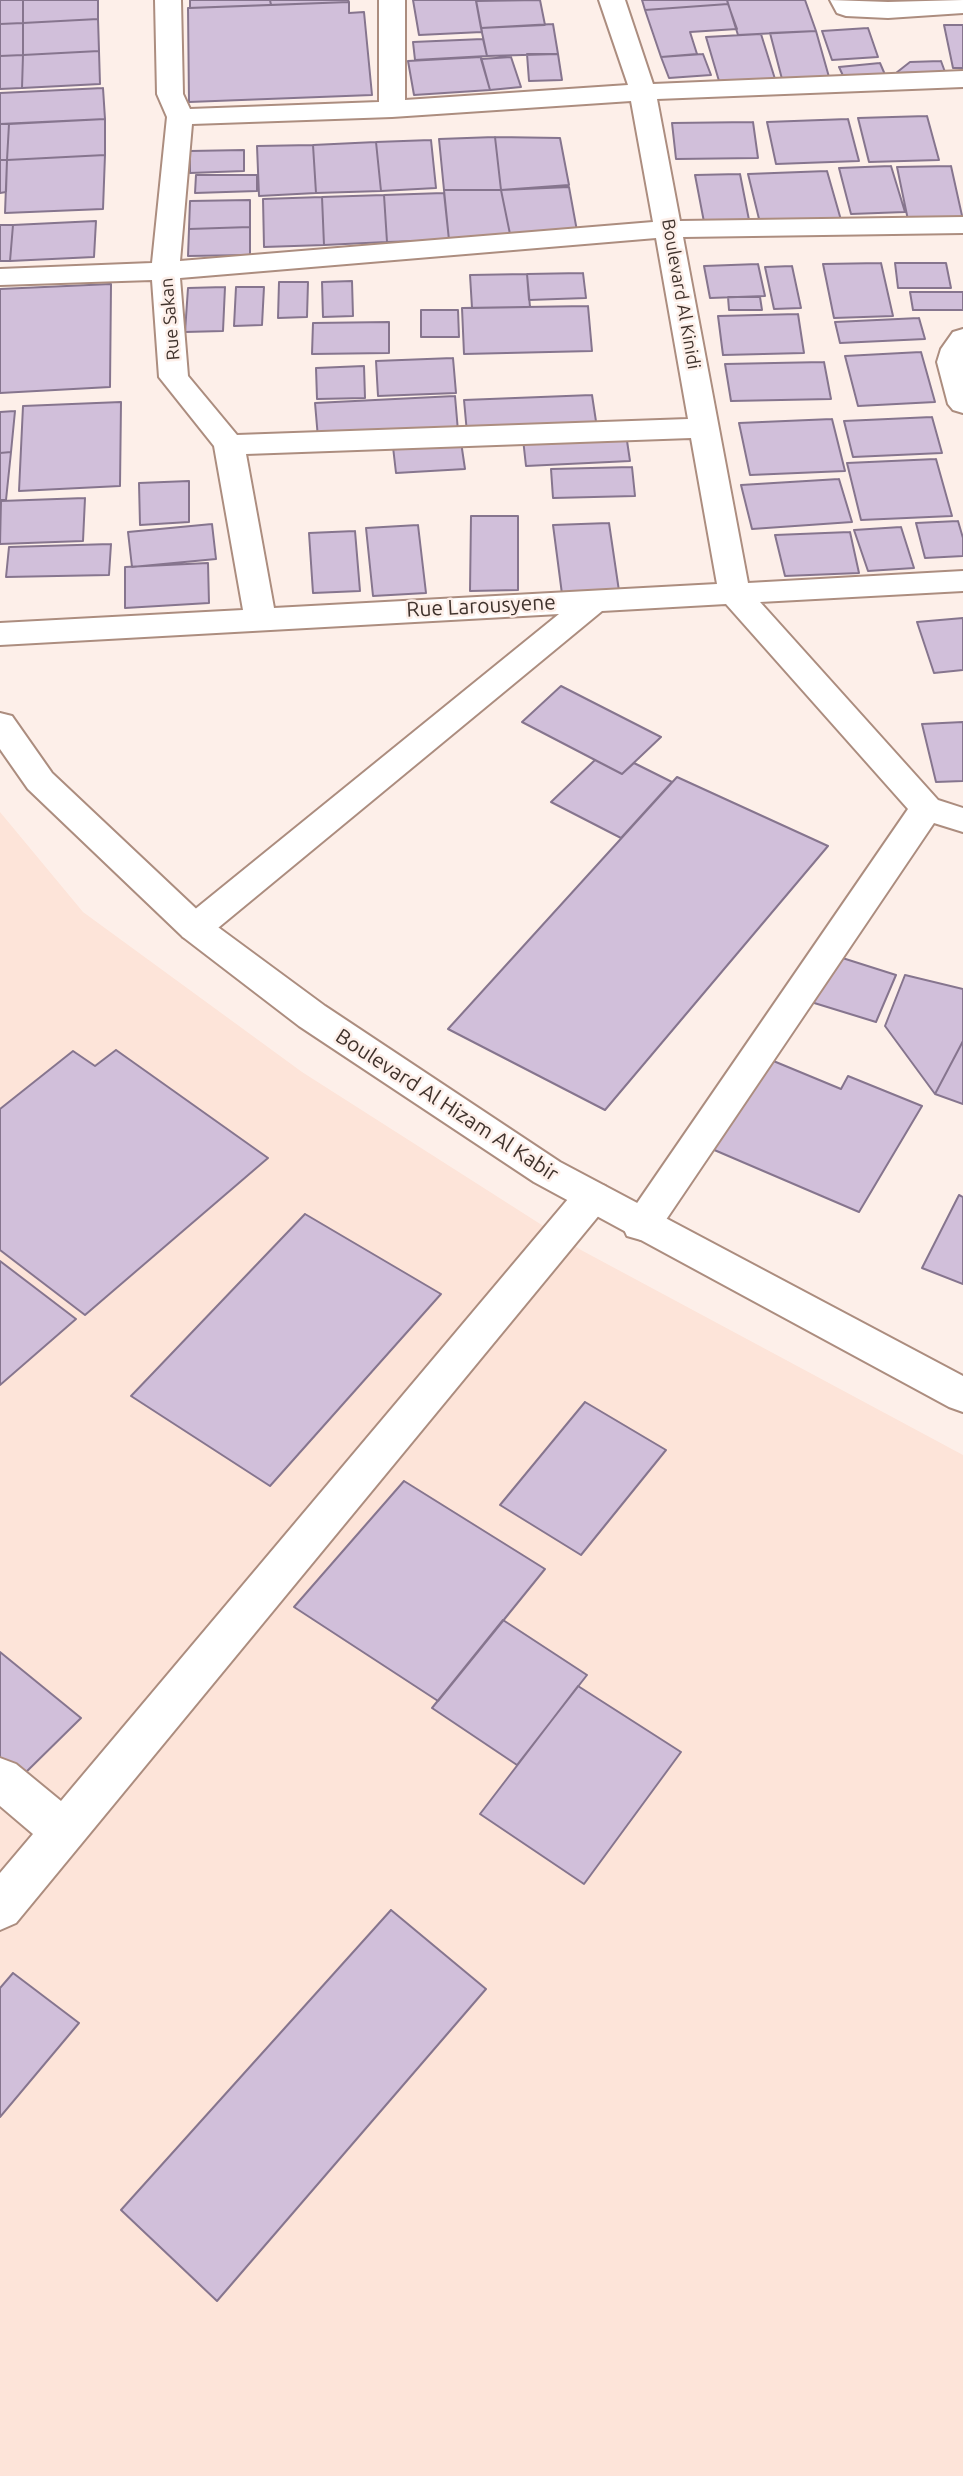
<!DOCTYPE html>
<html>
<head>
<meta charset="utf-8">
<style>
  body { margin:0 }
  canvas { display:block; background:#fdefe9 }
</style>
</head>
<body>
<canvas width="963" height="2476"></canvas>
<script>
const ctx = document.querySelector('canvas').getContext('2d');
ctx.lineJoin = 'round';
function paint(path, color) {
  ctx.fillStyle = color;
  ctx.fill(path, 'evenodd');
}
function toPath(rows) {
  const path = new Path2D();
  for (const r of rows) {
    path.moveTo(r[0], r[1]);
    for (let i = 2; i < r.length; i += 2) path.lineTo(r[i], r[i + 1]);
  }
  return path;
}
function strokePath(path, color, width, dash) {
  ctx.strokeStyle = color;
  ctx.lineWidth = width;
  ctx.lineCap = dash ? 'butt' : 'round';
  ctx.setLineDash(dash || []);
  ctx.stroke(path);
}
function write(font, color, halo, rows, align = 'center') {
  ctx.font = font + ' Ubuntu,sans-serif';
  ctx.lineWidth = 5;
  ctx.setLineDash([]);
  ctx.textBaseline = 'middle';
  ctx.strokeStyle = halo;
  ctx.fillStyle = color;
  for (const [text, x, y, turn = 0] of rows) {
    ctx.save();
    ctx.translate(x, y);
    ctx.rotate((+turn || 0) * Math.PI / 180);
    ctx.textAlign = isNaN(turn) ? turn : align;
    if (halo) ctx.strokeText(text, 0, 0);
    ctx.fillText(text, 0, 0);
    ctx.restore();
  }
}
const built = toPath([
  [0,812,83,912,302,1072,581,1250,963,1455,963,2476,0,2476]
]);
const building = toPath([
  [0,0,23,0,23,23,0,24,0,0],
  [23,0,98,0,98,19,23,23,23,0],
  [190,0,270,0,271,5,190,8,190,0],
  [270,0,348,0,349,2,271,5,270,0],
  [413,0,476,0,482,32,419,35,413,0],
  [540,0,545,25,481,28,476,1,540,0],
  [642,0,727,0,728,4,645,10,642,0],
  [727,0,805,0,816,31,738,35,727,0],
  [349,2,349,13,364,12,372,95,189,102,188,8,349,2],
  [728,4,737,29,690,32,697,54,661,57,645,10,728,4],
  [98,19,99,51,23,55,23,23,98,19],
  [23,23,23,55,0,56,0,24,23,23],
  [553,24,558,54,487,56,481,28,553,24],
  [944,25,963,25,963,68,953,68,944,25],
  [868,28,878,57,832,60,822,31,868,28],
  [816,31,829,77,782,79,770,33,816,31],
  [761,34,775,79,719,81,706,37,761,34],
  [483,39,487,56,415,60,413,42,483,39],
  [99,51,100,84,22,88,23,55,99,51],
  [527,54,558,54,562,80,529,81,527,54],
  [703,54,711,75,669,78,661,57,703,54],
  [23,55,22,88,0,89,0,56,23,55],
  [481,57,490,90,414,95,408,61,481,57],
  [511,57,521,87,490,90,481,59,511,57],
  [941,61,945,72,896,73,910,62,941,61],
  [880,63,886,77,845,80,839,67,880,63],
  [103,88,105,119,0,124,0,93,103,88],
  [927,116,939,160,869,162,858,118,927,116],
  [105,119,105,155,7,160,9,124,105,119],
  [848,119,859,161,776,164,767,122,848,119],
  [753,122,758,158,676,159,672,123,753,122],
  [0,124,9,124,7,160,0,160,0,124],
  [495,137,560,138,569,185,501,190,495,137],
  [495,137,501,190,444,190,439,139,495,137],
  [431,140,436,188,381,191,376,142,431,140],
  [376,142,381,191,316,193,313,145,376,142],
  [313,145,316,193,259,196,257,146,313,145],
  [244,150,244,171,190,173,190,151,244,150],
  [105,155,103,209,5,213,7,160,105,155],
  [0,160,7,160,6,192,0,193,0,160],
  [891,166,905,212,851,214,839,168,891,166],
  [951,166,963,220,908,220,897,167,951,166],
  [827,171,841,220,760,223,748,174,827,171],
  [740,174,749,220,704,222,695,175,740,174],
  [196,175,257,175,257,191,195,193,196,175],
  [569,187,577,231,510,234,501,190,569,187],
  [444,190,501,190,510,234,449,240,444,190],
  [444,193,449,240,387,242,384,195,444,193],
  [384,195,387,242,324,245,322,197,384,195],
  [322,197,324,245,264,247,263,199,322,197],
  [250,200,250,227,189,229,190,201,250,200],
  [96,221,94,257,10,261,13,225,96,221],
  [0,225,13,225,10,261,0,261,0,225],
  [250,227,250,255,188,256,189,229,250,227],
  [881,263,893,316,834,318,823,264,881,263],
  [895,263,946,263,951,288,898,288,895,263],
  [758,264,765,296,710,298,704,266,758,264],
  [792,266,801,308,774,309,765,267,792,266],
  [583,273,586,298,529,300,527,274,583,273],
  [527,274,530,307,472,308,470,275,527,274],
  [352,281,353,316,323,317,322,282,352,281],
  [279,282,308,282,307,317,278,318,279,282],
  [111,284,110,387,0,393,0,289,111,284],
  [225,287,223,331,185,332,188,288,225,287],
  [236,287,264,287,262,325,234,326,236,287],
  [910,292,963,292,963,310,913,310,910,292],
  [728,297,760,297,762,310,729,310,728,297],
  [588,306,592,351,464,354,462,308,588,306],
  [421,310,458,310,459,337,421,337,421,310],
  [798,314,804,353,723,355,718,316,798,314],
  [919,318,925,339,840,343,835,322,919,318],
  [389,322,389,353,312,354,313,323,389,322],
  [921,352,935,402,858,406,845,356,921,352],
  [453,358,456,393,378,396,376,361,453,358],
  [824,362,831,399,731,401,725,364,824,362],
  [364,366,365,398,317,399,316,368,364,366],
  [592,395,597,428,467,433,464,400,592,395],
  [455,396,458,431,318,438,315,403,455,396],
  [121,402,120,486,19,491,23,406,121,402],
  [15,411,11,452,0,453,0,412,15,411],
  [932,417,942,453,853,457,844,421,932,417],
  [832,419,845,471,750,475,739,423,832,419],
  [626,434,630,461,526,466,523,439,626,434],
  [461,442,465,469,396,473,393,447,461,442],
  [11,452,6,500,0,500,0,453,11,452],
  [936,459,952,516,861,520,847,463,936,459],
  [632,467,635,496,553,498,551,469,632,467],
  [839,479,852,522,752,529,741,485,839,479],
  [189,481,189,522,140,525,139,483,189,481],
  [85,498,83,541,0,544,1,501,85,498],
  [471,516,518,516,518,590,470,591,471,516],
  [958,521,963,538,963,556,925,558,916,523,958,521],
  [609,523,619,591,562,594,553,525,609,523],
  [212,524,216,559,132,567,128,532,212,524],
  [418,525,426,593,373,596,366,528,418,525],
  [901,527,914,568,868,571,854,530,901,527],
  [355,531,360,591,313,593,309,533,355,531],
  [850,532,859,573,785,576,775,535,850,532],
  [111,544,109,575,6,577,9,547,111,544],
  [208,563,209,603,125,608,125,567,208,563],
  [963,618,963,670,934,673,917,622,963,618],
  [561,686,661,737,622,774,522,722,561,686],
  [963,722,963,781,936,782,922,724,963,722],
  [595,760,622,774,634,763,672,782,621,838,551,802,595,760],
  [677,777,828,846,605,1110,448,1029,677,777],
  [833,955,896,975,876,1022,811,1002,833,955],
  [905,975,963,989,963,1041,935,1094,885,1026,905,975],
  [963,1041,963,1104,935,1094,963,1041],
  [116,1050,268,1158,85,1315,0,1250,0,1109,73,1051,95,1066,116,1050],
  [771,1060,841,1089,848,1076,922,1106,859,1212,712,1149,771,1060],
  [959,1195,963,1197,963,1284,922,1268,959,1195],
  [305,1214,441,1294,270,1486,131,1396,305,1214],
  [0,1261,76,1319,0,1385,0,1261],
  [585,1402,666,1450,581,1555,500,1505,585,1402],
  [404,1481,545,1569,438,1701,294,1607,404,1481],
  [503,1620,587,1675,517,1765,432,1708,503,1620],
  [0,1652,81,1718,19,1779,0,1764,0,1652],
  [578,1686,681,1752,584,1884,480,1814,578,1686],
  [391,1910,486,1989,217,2301,121,2210,391,1910],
  [13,1973,79,2023,0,2117,0,1988,13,1973]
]);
const minor = toPath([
  [155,0,181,0,183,94,190,109,379,102,379,0,405,0,405,100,628,85,599,0,625,0,653,84,963,71,963,87,657,99,680,221,963,217,963,233,683,237,748,583,963,571,963,591,760,602,938,800,963,808,963,832,934,823,655,1236,641,1240,627,1236,622,1225,908,809,726,604,602,611,207,937,195,941,183,937,177,928,183,919,559,614,0,645,0,623,243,610,214,446,159,377,152,280,0,285,0,269,152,263,167,117,157,94,155,0],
  [631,101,653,222,180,261,192,124,392,117,631,101],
  [656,238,688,419,237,435,188,376,180,278,656,238],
  [691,438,717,584,274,608,246,454,691,438],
  [830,0,888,2,963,0,963,13,888,18,846,16,837,13,830,0],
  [963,329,963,413,953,410,948,404,937,362,941,349,953,332,963,329],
  [592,1182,605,1186,611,1197,605,1208,16,1923,0,1930,0,1873,33,1834,0,1806,0,1758,16,1764,61,1801,579,1186,592,1182]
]);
const secondary = toPath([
  [0,713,12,716,52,773,207,919,325,1006,560,1162,963,1376,963,1412,949,1407,534,1182,299,1026,183,937,28,789,0,749,0,713]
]);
const farStreetnames = [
  ["Boulevard Al Kinidi",681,294,80],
  ["Rue Sakan",170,319,-95]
];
const streetNames = [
  ["Rue Larousyene",481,606,-3],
  ["Boulevard Al Hizam Al Kabir",447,1105,33]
];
paint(built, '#fde4d9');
paint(building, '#d1bfda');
strokePath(building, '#86758e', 2);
strokePath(minor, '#ac8d7f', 4);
strokePath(secondary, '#ac8d7f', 4);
paint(minor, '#fff');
paint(secondary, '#fff');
write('18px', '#3f322c', '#fdefe9', farStreetnames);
write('21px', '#3f322c', '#fdefe9', streetNames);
</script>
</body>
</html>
